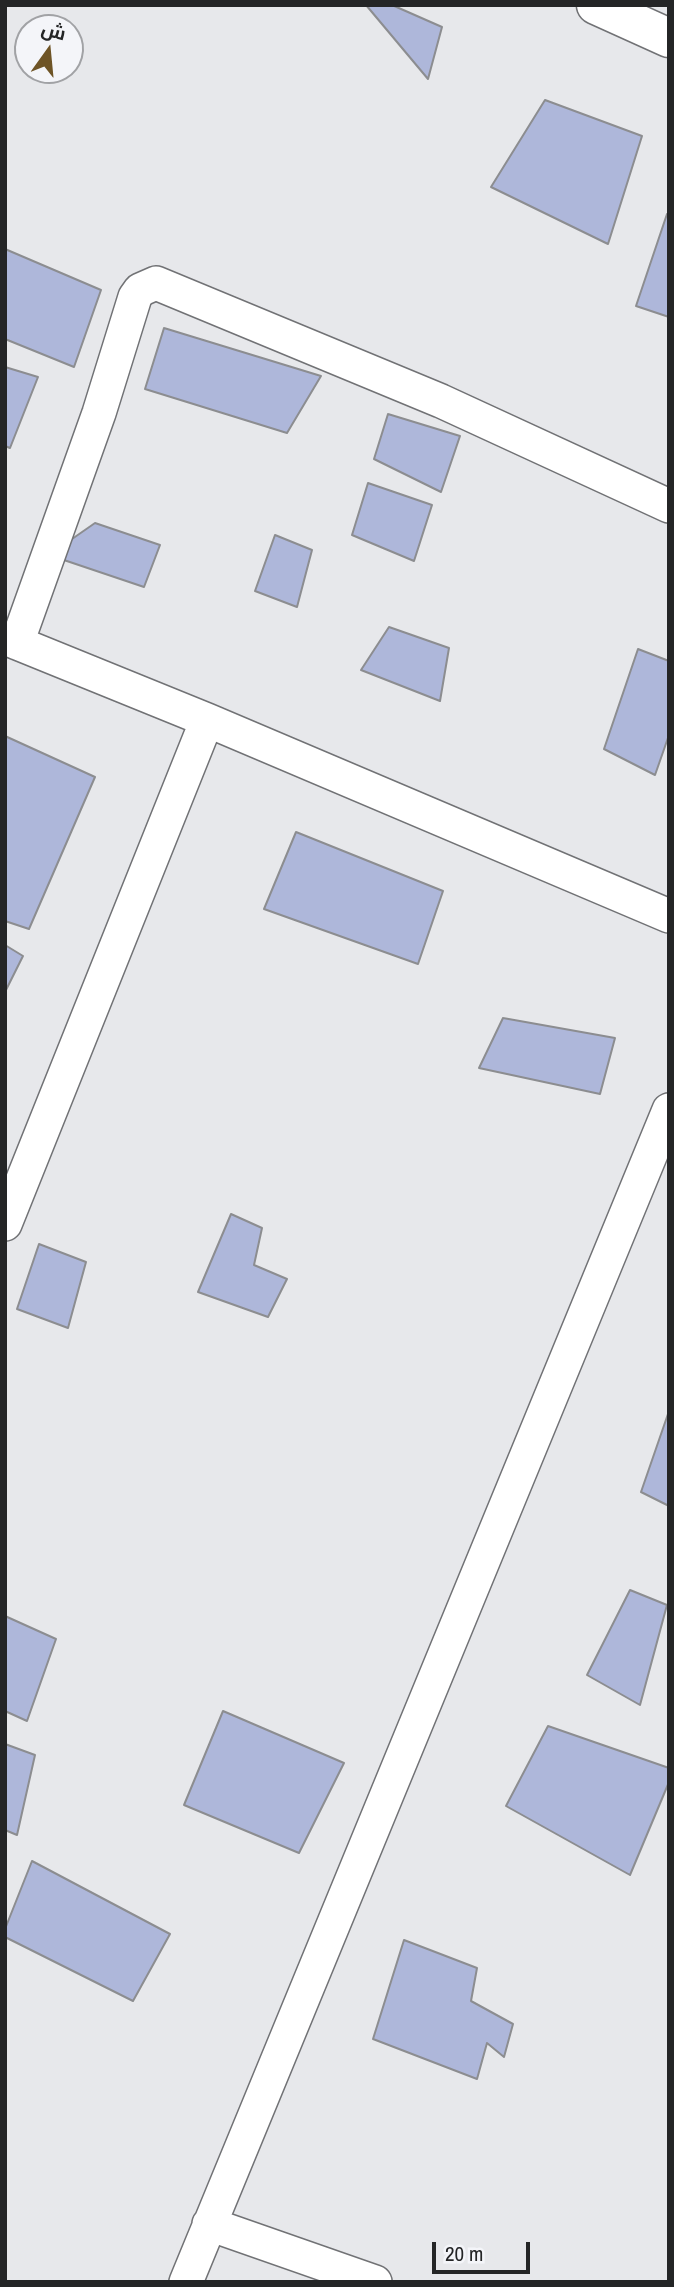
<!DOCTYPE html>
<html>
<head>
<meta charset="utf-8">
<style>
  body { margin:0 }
  #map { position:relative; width:674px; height:2287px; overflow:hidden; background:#e7e8eb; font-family:"Archivo Narrow",Cairo,sans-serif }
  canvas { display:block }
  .frame { position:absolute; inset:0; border:7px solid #242526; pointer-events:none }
  .north { position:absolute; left:14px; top:14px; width:70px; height:70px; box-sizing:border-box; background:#f4f5f9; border:2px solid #a1a2a5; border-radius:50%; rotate:15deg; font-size:19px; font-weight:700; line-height:28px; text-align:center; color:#242526 }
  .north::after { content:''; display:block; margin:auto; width:24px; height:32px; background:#6e5426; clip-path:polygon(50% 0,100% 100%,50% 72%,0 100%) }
  .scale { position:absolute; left:432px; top:2242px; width:98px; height:32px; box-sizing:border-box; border:4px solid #242526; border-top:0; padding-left:9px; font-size:21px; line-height:24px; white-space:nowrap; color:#242526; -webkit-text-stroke:5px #f4f5f9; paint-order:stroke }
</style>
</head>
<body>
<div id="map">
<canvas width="674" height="2287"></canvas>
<div class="frame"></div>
<div class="north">ش</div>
<div class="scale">20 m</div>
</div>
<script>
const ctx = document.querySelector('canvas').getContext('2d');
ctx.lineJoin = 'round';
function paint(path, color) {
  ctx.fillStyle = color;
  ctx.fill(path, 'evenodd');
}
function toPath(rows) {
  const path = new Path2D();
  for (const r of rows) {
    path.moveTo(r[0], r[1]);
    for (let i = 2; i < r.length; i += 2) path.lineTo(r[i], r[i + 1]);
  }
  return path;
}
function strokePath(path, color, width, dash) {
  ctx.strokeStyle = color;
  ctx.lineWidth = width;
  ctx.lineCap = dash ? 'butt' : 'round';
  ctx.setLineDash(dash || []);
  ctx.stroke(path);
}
const building = toPath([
  [366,5,392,5,442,27,428,79,366,5],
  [545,100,642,136,608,244,491,187,545,100],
  [667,214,669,215,669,317,636,306,667,214],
  [5,249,101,290,74,367,5,339,5,249],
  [164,328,321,376,287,433,145,389,164,328],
  [5,367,38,377,10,448,5,446,5,367],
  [388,414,460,436,441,492,374,459,388,414],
  [368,483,432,505,414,561,352,535,368,483],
  [95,523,160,545,144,587,49,555,95,523],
  [275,535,312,550,297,607,255,591,275,535],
  [389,627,449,648,440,701,361,670,389,627],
  [638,649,669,661,669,735,655,775,604,749,638,649],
  [5,736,95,777,29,929,5,921,5,736],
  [296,832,443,891,418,964,264,909,296,832],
  [5,945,23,956,5,992,5,945],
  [503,1018,615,1038,600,1094,479,1068,503,1018],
  [231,1214,262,1228,254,1265,287,1279,268,1317,198,1292,231,1214],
  [39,1244,86,1262,68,1328,17,1309,39,1244],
  [669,1411,669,1506,641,1492,669,1411],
  [630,1590,667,1605,640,1705,587,1675,630,1590],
  [5,1616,56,1639,27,1721,5,1711,5,1616],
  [223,1711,344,1763,299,1853,184,1805,223,1711],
  [548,1726,669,1768,669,1782,630,1875,506,1806,548,1726],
  [5,1744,35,1755,17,1835,5,1830,5,1744],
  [32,1861,170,1934,133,2001,5,1937,5,1929,32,1861],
  [404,1940,477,1968,471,2001,513,2024,504,2057,487,2043,477,2079,373,2039,404,1940]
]);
const minor = toPath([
  [5,638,207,720,669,916],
  [17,643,99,413,135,297,140,290,156,283,441,401,669,506],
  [5,1224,207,720],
  [209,2224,375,2282],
  [186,2282,669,1110]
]);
const highway = toPath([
  [596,5,669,38]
]);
paint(building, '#aeb7da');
strokePath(building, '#8c8d90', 2);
strokePath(minor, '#717275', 36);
strokePath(highway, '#717275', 41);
strokePath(minor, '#fff', 33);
strokePath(highway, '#fff', 38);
</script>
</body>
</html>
